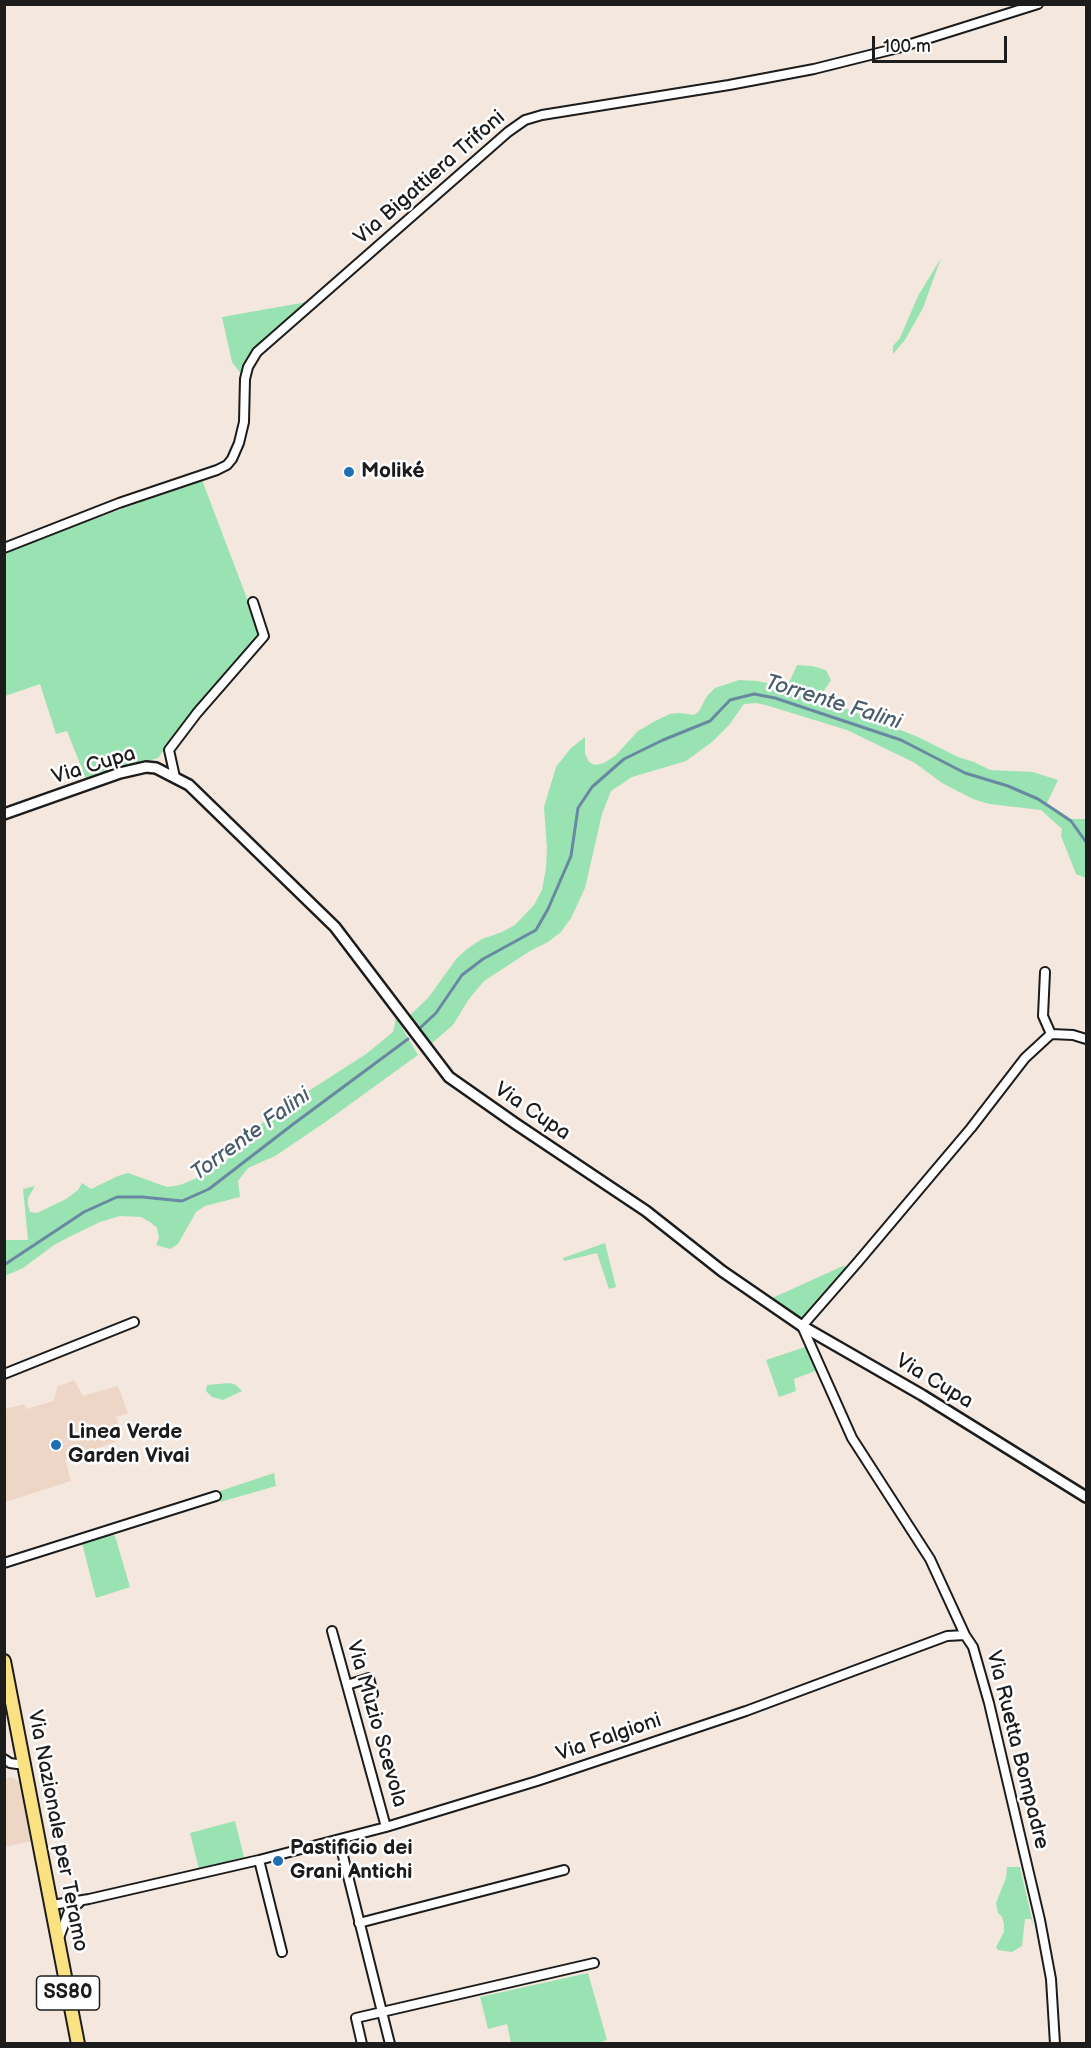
<!DOCTYPE html>
<html>
<head>
<meta charset="utf-8">
<style>
  body { margin:0 }
  #map { position:relative; width:1091px; height:2048px; overflow:hidden; background:#f4e7dd; font-family:"Balsamiq Sans",sans-serif }
  canvas { display:block }
  .frame { position:absolute; inset:0; border:6px solid #1c1c1c; pointer-events:none }
  .scale { position:absolute; left:872px; top:36px; width:135px; height:27px; box-sizing:border-box; border:3px solid #1c1c1c; border-top:0; padding-left:8px; font-size:18px; line-height:21px; white-space:nowrap; color:#1c1c1c; -webkit-text-stroke:4px #fff; paint-order:stroke }
</style>
</head>
<body>
<div id="map">
<canvas width="1091" height="2048"></canvas>
<div class="frame"></div>
<div class="scale">100 m</div>
</div>
<script>
const ctx = document.querySelector('canvas').getContext('2d');
ctx.lineJoin = 'round';
function paint(path, color) {
  ctx.fillStyle = color;
  ctx.fill(path, 'evenodd');
}
function toPath(rows) {
  const path = new Path2D();
  for (const r of rows) {
    path.moveTo(r[0], r[1]);
    for (let i = 2; i < r.length; i += 2) path.lineTo(r[i], r[i + 1]);
  }
  return path;
}
function strokePath(path, color, width, dash) {
  ctx.strokeStyle = color;
  ctx.lineWidth = width;
  ctx.lineCap = dash ? 'butt' : 'round';
  ctx.setLineDash(dash || []);
  ctx.stroke(path);
}
function write(font, color, halo, rows, align = 'center') {
  ctx.font = font + ' "Balsamiq Sans",sans-serif';
  ctx.lineWidth = 5;
  ctx.setLineDash([]);
  ctx.textBaseline = 'middle';
  ctx.strokeStyle = halo;
  ctx.fillStyle = color;
  for (const [text, x, y, turn = 0] of rows) {
    ctx.save();
    ctx.translate(x, y);
    ctx.rotate((+turn || 0) * Math.PI / 180);
    ctx.textAlign = isNaN(turn) ? turn : align;
    if (halo) ctx.strokeText(text, 0, 0);
    ctx.fillText(text, 0, 0);
    ctx.restore();
  }
}
const built = toPath([
  [74,1380,83,1396,118,1386,128,1413,116,1417,123,1439,65,1460,71,1481,5,1502,5,1409,24,1404,26,1409,54,1401,57,1387],
  [11,1777,22,1784,32,1841,5,1847,5,1779]
]);
const green = toPath([
  [941,258,923,308,905,340,893,354,893,346,900,338,918,296],
  [307,302,260,345,247,360,241,374,232,362,222,317],
  [202,480,257,625,258,635,256,640,176,733,158,758,86,779,67,731,56,734,40,684,5,696,5,551],
  [797,665,812,666,826,670,831,680,819,698,918,737,958,757,974,762,990,770,1033,772,1058,780,1047,803,1071,819,1086,819,1086,878,1076,874,1061,836,1062,829,1041,810,989,804,973,799,942,783,915,763,847,730,769,706,756,703,744,704,729,725,712,742,686,761,632,777,611,791,602,814,585,888,571,918,561,932,548,942,530,951,484,981,469,999,453,1025,431,1044,409,1016,428,998,457,958,467,949,482,939,502,932,515,925,534,905,542,890,546,868,547,848,544,807,556,767,570,749,585,737,585,753,589,762,595,765,604,763,615,756,638,731,655,721,670,714,679,713,694,715,699,711,707,696,715,688,739,680,757,681,787,687],
  [396,1018,418,1055,324,1123,275,1156,248,1168,238,1181,240,1197,205,1206,196,1212,178,1244,170,1249,156,1245,159,1238,157,1228,150,1222,141,1217,120,1216,100,1222,69,1237,54,1245,23,1268,5,1276,5,1240,28,1240,23,1189,35,1186,28,1198,28,1205,30,1212,37,1213,66,1199,78,1190,82,1183,91,1189,118,1176,128,1173,167,1187,180,1185,197,1178,228,1159,250,1133,276,1112,366,1054,393,1032],
  [605,1243,616,1287,609,1289,597,1253,564,1261,563,1258],
  [843,1266,850,1267,803,1321,770,1299],
  [808,1346,818,1370,794,1379,796,1391,779,1397,766,1360],
  [230,1383,236,1385,242,1391,223,1400,212,1397,206,1391,207,1385],
  [274,1473,276,1486,220,1502,217,1492],
  [111,1534,115,1536,130,1587,96,1598,82,1543],
  [235,1821,244,1857,199,1869,190,1833],
  [1007,1867,1020,1867,1034,1928,1031,1919,1025,1919,1022,1946,1012,1952,998,1950,996,1947,1004,1932,1004,1924,1002,1917,998,1913,996,1903,1006,1878],
  [588,1973,607,2040,595,2044,511,2043,507,2024,488,2029,480,1997]
]);
const stream = toPath([
  [419,1029,436,1013,462,975,483,959,536,930,548,909,571,856,578,808,592,787,624,759,663,740,710,721,730,700,754,694,775,698,901,740,965,773,1008,786,1038,799,1071,821,1086,842],
  [4,1265,84,1212,117,1197,142,1197,182,1201,209,1189,292,1125,408,1039]
]);
const minor = toPath([
  [4,548,119,503,217,470,227,465,232,459,239,443,244,422,245,379,248,367,257,352,508,132,525,120,542,115,729,85,814,69,898,48,1038,4],
  [175,777,169,750,197,713,264,636,253,602],
  [1045,972,1043,1016,1051,1034],
  [4,1374,134,1322],
  [4,1563,216,1496],
  [332,1631,386,1827],
  [347,1685,369,1678,373,1694],
  [4,1759,10,1763,17,1764,24,1763],
  [339,1840,390,2044],
  [259,1860,282,1952],
  [52,1905,89,1899,259,1860,386,1827,537,1781,746,1711,947,1636,965,1635],
  [359,1923,564,1870],
  [59,1938,69,1911,79,1903],
  [362,2044,356,2018,594,1963],
  [1055,2044,1051,1979,1040,1920,989,1703,973,1647,965,1635,930,1559,852,1438,802,1326,857,1263,971,1128,1025,1058,1051,1034,1073,1035,1086,1039]
]);
const tertiary = toPath([
  [4,814,120,773,146,767,156,768,189,785,335,927,449,1077,516,1124,646,1211,722,1271,802,1326,922,1395,1086,1497]
]);
const primary = toPath([
  [4,1661,78,2044]
]);
const markers = [
  [349,472,6,"#1f6fb2"],
  [56,1445,6,"#1f6fb2"],
  [278,1861,6,"#1f6fb2"]
];
const shields = [
  [68,1993,63]
];
const shieldNames = [
  ["SS80",68,1993]
];
const streetNames = [
  ["Via Bigattiera Trifoni",430,178,-41],
  ["Via Cupa",94,766,-17],
  ["Via Cupa",532,1112,34],
  ["Via Cupa",934,1382,31],
  ["Via Muzio Scevola",376,1724,74],
  ["Via Falgioni",609,1738,-19],
  ["Via Ruetta Bompadre",1017,1750,76],
  ["Via Nazionale per Teramo",57,1831,79]
];
const poiNames = [
  ["Moliké",361,472],
  ["Linea Verde",68,1433],
  ["Garden Vivai",68,1457],
  ["Pastificio dei",290,1849],
  ["Grani Antichi",290,1873]
];
const waterNames = [
  ["Torrente Falini",833,703,17],
  ["Torrente Falini",251,1135,-36]
];
paint(built, '#edd6c5');
paint(green, '#99e3b2');
strokePath(stream, '#6889a1', 3);
strokePath(minor, '#1c1c1c', 12);
strokePath(tertiary, '#1c1c1c', 14);
strokePath(primary, '#1c1c1c', 16);
strokePath(minor, '#fff', 8);
strokePath(tertiary, '#fff', 9);
strokePath(primary, '#fae181', 12);
for (const [x, y, r, color] of markers) {
  const dot = new Path2D();
  dot.arc(x, y, r, 0, 2 * Math.PI);
  ctx.fillStyle = color;
  ctx.fill(dot);
  strokePath(dot, '#fff', 2);
}
for (const [x, y, w] of shields) {
  const box = new Path2D();
  box.roundRect(x - w / 2, y - 17, w, 34, 4.5);
  ctx.fillStyle = '#fff';
  ctx.fill(box);
  strokePath(box, '#1c1c1c', 1.5);
}
write('bold 20px', '#1c1c1c', null, shieldNames);
write('21px', '#1c1c1c', '#fff', streetNames);
write('bold 21px', '#1c1c1c', '#fff', poiNames, 'left');
write('italic 22px', '#485c69', '#fff', waterNames);
</script>
</body>
</html>
